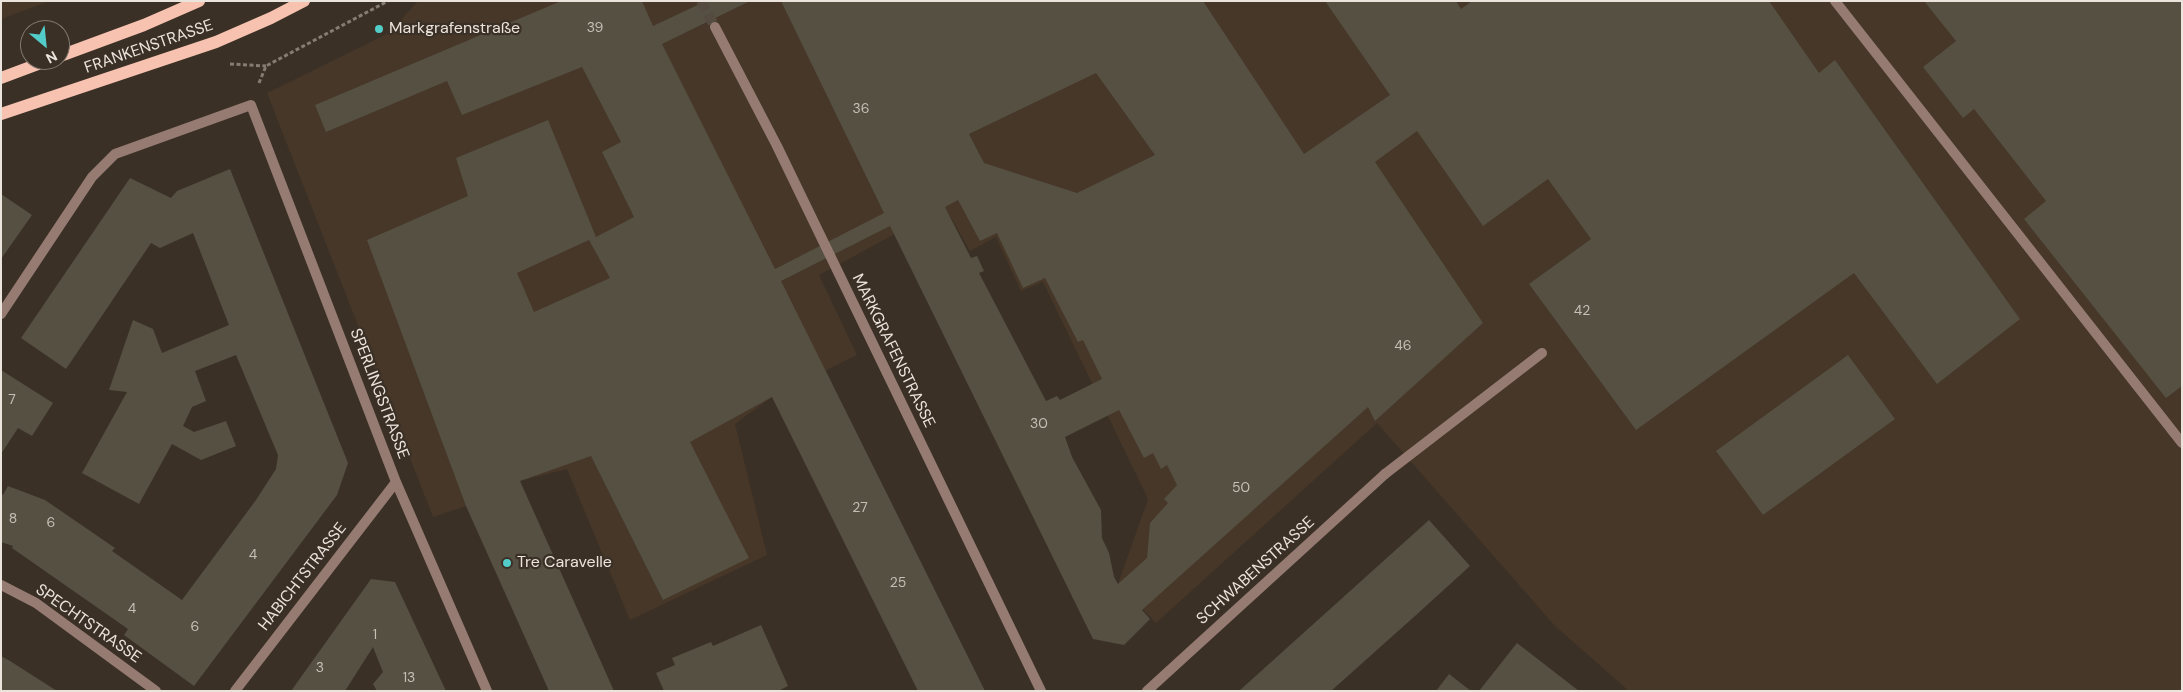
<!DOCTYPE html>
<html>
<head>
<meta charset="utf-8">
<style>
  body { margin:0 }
  #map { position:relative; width:2183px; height:692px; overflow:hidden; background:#3b3026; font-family:"DM Sans",sans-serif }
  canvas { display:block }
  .frame { position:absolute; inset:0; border:2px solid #ebe4dd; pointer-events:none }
  .north { position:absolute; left:20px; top:20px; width:50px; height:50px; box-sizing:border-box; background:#3b3026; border:1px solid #81786f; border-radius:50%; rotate:152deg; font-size:14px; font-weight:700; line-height:20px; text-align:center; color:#ebe4dd }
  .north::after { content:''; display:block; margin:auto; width:18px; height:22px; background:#53cdc9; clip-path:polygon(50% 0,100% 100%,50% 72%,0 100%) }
</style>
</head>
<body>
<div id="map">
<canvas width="2183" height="692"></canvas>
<div class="frame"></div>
<div class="north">N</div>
</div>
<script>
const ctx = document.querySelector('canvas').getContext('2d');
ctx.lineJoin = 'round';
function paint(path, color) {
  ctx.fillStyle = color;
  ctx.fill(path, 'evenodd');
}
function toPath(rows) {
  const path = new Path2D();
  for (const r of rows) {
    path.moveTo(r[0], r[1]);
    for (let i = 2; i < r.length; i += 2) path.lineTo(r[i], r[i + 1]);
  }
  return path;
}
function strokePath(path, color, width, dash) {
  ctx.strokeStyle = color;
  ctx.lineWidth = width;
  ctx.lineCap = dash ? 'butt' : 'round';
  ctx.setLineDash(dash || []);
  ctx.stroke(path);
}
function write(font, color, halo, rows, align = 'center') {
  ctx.font = font + ' "DM Sans",sans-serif';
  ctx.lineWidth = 4.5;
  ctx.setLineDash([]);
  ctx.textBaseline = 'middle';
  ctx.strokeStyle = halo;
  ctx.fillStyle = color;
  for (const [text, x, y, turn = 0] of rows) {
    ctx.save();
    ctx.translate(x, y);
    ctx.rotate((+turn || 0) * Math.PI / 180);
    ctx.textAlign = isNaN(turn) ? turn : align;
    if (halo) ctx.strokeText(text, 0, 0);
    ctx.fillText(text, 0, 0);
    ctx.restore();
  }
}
const built = toPath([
  [1,1,49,1,1,19],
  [418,1,2182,1,2182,691,1629,691,1555,626,1377,423,1156,623,1118,584,1148,499,1043,282,1021,291,996,237,970,251,945,207,819,275,857,355,772,397,735,424,767,555,630,620,567,469,520,481,466,506,433,517,267,93,389,33]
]);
const building = toPath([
  [561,1,642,1,653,26,706,1,750,1,662,44,775,269,884,213,781,1,1203,1,1304,154,1390,95,1325,1,1456,1,1461,9,1472,1,1769,1,1819,73,1835,60,2020,319,1937,384,1854,273,1636,430,1529,284,1591,239,1548,179,1483,226,1417,131,1375,162,1483,323,1375,421,1368,407,1142,610,1150,619,1124,645,1093,639,890,226,781,281,985,691,918,691,772,397,690,442,749,558,663,600,591,456,520,481,614,691,549,691,466,506,367,240,468,196,456,158,548,120,596,237,634,217,602,152,621,142,582,67,462,115,447,81,326,132,315,105],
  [1096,73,1155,155,1077,193,984,163,969,134],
  [958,200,980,241,997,233,1023,288,1045,278,1078,342,1083,340,1102,379,1060,400,1057,396,1046,401,979,273,984,271,977,256,971,258,945,207],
  [589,240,610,278,534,312,517,273],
  [1119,410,1144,458,1153,453,1161,469,1167,465,1177,485,1164,499,1168,503,1150,523,1147,558,1118,584,1114,577,1109,553,1102,538,1101,510,1072,457,1065,437],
  [1924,1,2182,1,2182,386,2166,398,2024,219,2046,201,1974,109,1963,118,1923,67,1956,41],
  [230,169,348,463,337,495,194,686,124,635,128,629,12,548,13,546,1,542,1,493,3,495,8,486,45,500,115,548,112,551,182,600,256,500,276,469,278,455,236,355,195,371,206,401,192,407,183,426,194,432,226,421,236,446,201,460,172,444,139,504,82,473,127,392,109,390,133,320,153,329,162,353,229,325,193,233,160,248,151,243,66,369,21,338,130,178,171,198,177,191],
  [1,194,32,215,1,259],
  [1848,355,1895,419,1763,515,1716,451],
  [1,370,53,403,32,436,18,428,1,454],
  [1429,520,1470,566,1415,616,1331,691,1239,691],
  [371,579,395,582,446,691,377,691,373,684,383,672,373,647,345,691,291,691],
  [761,625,788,686,778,691,664,691,656,673,675,665,672,658,711,642,713,646],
  [1517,643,1579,691,1479,691],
  [1,656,10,661,57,691,1,691],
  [1449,674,1471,691,1436,691]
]);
const minorTunnel = toPath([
  [701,1,715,27]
]);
const path = toPath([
  [230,64,266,66],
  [259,83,266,66,388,1]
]);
const service = toPath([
  [1835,1,2182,443],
  [1385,474,1542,353]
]);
const minor = toPath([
  [715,27,777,146,1041,691],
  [1,314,92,177,115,154,251,105,396,482,487,691],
  [1,585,36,603,156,691],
  [235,691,396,482],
  [1147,691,1385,474]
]);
const primary = toPath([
  [60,56,144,25,199,1],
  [1,78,49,60],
  [1,114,216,42,271,18,304,1]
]);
const markers = [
  [379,29,5,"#53cdc9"],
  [507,563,5,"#53cdc9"]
];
const numberNames = [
  ["39",595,28],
  ["36",861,109],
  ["42",1582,311],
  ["46",1403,346],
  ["7",12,400],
  ["30",1039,424],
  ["50",1241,488],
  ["27",860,508],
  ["8",13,519],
  ["6",51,523],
  ["4",253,555],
  ["25",898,583],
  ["4",132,609],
  ["6",195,627],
  ["1",375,635],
  ["3",320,668],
  ["13",409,678]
];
const poiNames = [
  ["Markgrafenstraße",389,29],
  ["Tre Caravelle",517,563]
];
const streetNames = [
  ["FRANKENSTRASSE",149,47,-19],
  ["MARKGRAFENSTRASSE",893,351,64],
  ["SPERLINGSTRASSE",379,394,69],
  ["SCHWABENSTRASSE",1256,571,-42],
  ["HABICHTSTRASSE",303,577,-52],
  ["SPECHTSTRASSE",88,624,35]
];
paint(built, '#463728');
paint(building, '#555042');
strokePath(minorTunnel, '#554b41', 10, [10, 5]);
strokePath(path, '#857c73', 3, [4, 2.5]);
strokePath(service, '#957b72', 10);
strokePath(minor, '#957b72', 10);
strokePath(primary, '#f7c2b0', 12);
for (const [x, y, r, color] of markers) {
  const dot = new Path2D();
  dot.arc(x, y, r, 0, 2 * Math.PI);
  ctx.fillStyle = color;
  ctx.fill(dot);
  strokePath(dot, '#3b3026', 2);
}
write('14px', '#c6bfb6', null, numberNames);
write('16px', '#ebe4dd', '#3b3026', poiNames, 'left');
write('16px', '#ebe4dd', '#3b3026', streetNames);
</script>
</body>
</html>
